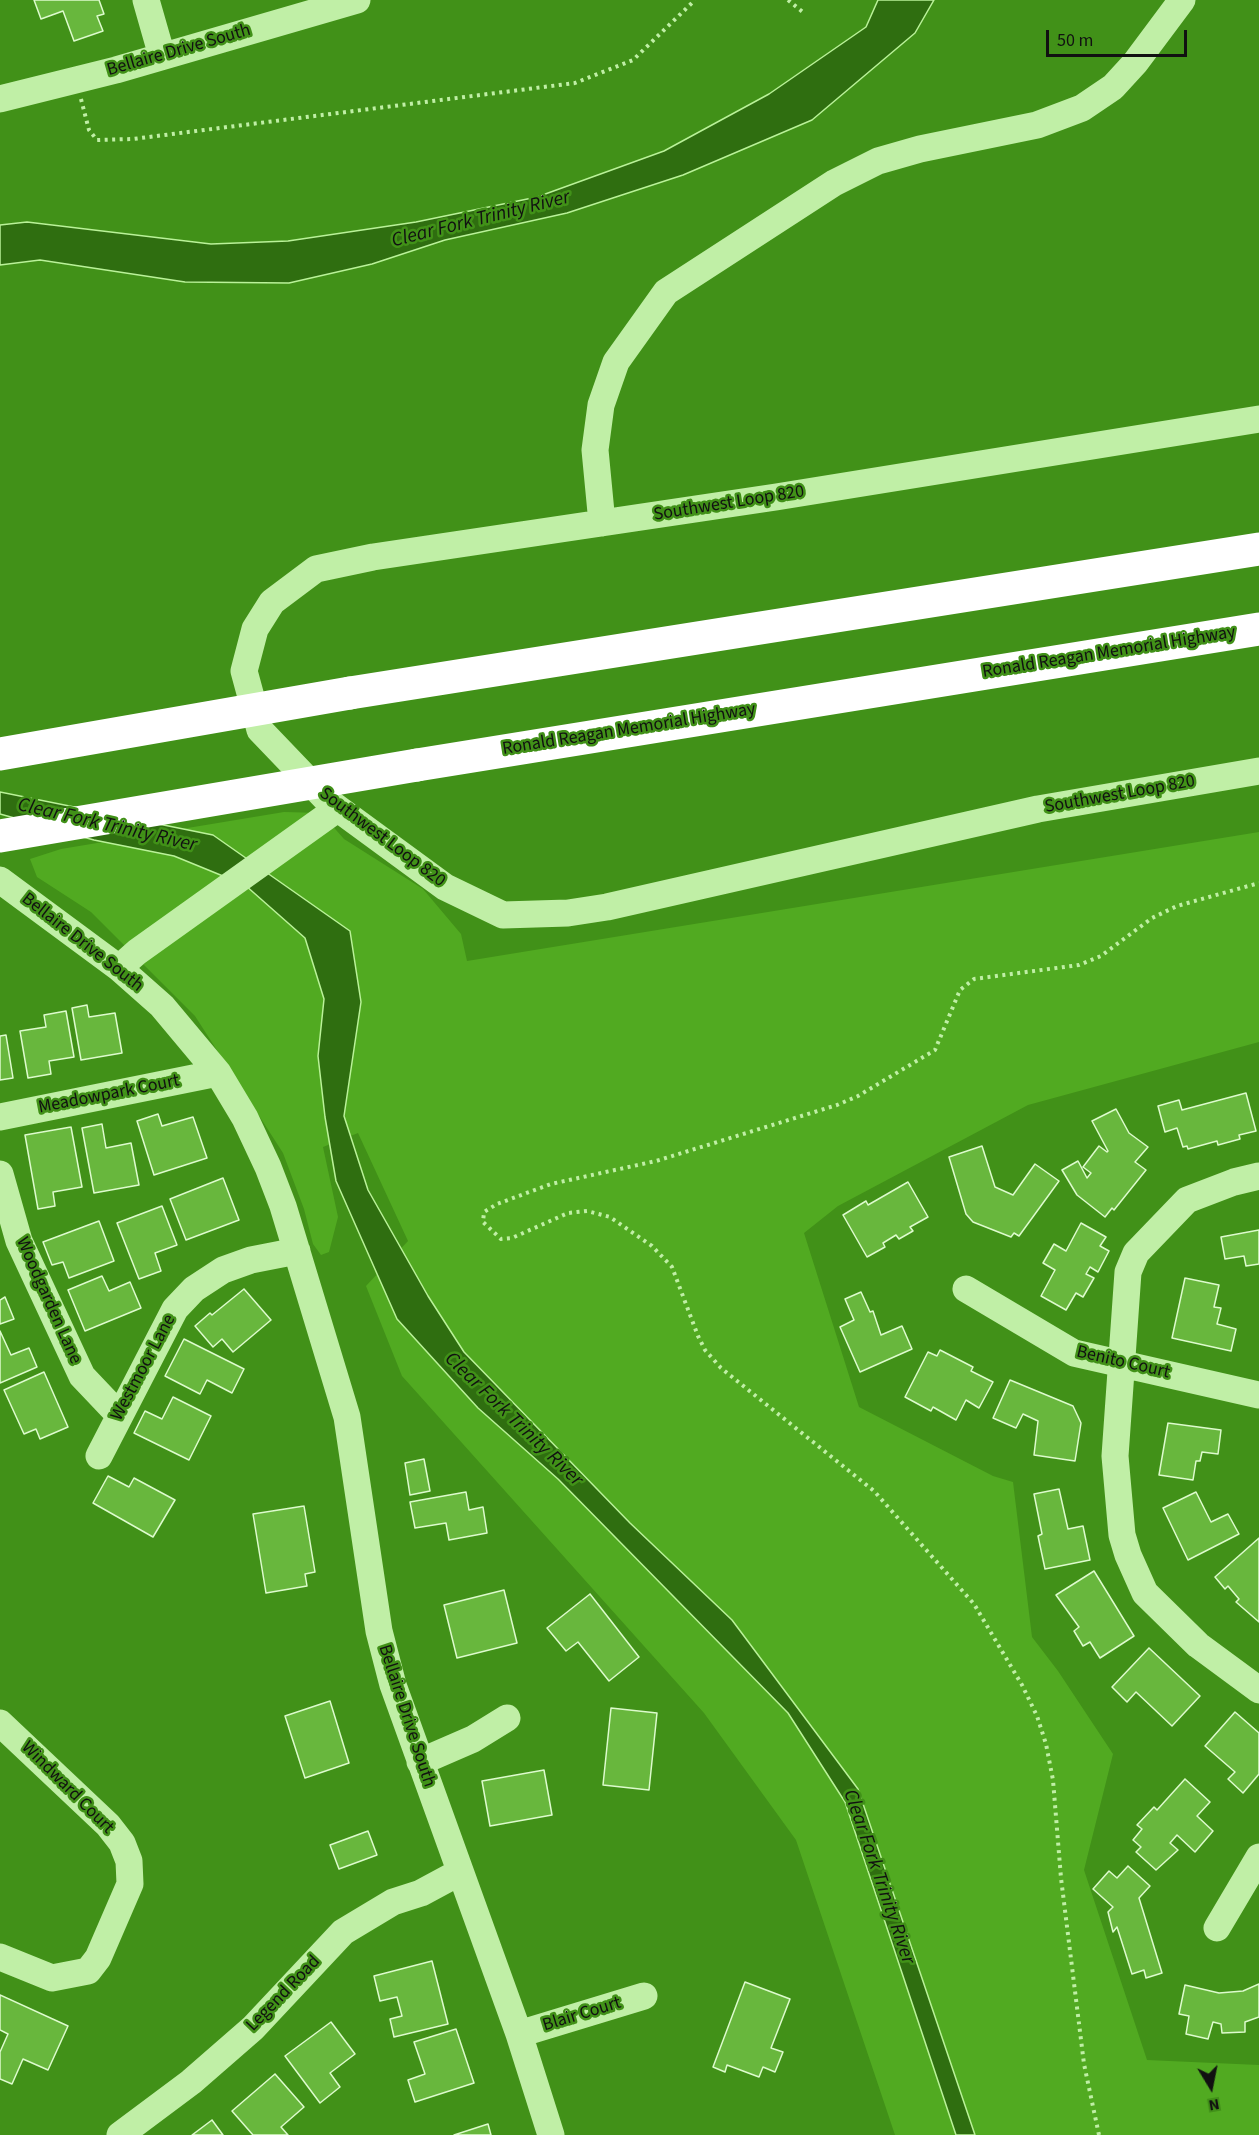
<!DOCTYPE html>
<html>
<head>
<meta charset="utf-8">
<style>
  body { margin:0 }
  #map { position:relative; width:1259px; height:2135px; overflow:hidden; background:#419118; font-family:"Source Sans 3",sans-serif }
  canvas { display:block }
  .north { position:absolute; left:1181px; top:2057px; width:60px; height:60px; -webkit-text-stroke:4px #419118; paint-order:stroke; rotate:170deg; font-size:16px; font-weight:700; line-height:24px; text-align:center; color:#111 }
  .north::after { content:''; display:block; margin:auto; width:21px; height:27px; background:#111; clip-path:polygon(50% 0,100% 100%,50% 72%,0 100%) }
  .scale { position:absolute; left:1046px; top:30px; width:141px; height:27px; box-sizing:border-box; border:3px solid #111; border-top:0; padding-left:8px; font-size:18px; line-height:21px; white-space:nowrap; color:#111; -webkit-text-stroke:4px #419118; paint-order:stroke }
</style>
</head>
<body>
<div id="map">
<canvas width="1259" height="2135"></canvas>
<div class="north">N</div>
<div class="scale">50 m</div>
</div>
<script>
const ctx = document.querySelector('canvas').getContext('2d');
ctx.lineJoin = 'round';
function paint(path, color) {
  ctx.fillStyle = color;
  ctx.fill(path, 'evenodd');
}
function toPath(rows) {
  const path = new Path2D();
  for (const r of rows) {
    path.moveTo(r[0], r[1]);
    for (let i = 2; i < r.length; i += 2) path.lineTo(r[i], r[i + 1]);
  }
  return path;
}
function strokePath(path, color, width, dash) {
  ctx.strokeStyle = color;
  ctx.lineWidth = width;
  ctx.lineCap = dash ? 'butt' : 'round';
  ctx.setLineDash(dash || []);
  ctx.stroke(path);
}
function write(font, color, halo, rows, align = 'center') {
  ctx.font = font + ' "Source Sans 3",sans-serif';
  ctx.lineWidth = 5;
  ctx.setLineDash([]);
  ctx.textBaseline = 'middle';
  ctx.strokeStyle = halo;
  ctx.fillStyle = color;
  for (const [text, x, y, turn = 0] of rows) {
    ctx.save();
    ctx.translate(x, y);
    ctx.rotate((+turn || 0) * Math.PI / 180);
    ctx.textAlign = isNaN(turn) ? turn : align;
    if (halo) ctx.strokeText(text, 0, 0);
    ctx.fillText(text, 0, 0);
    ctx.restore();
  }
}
const green = toPath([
  [284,812,321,813,344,839,423,889,461,934,467,961,1259,832,1259,1042,1028,1105,838,1206,804,1233,859,1407,993,1476,1013,1482,1032,1637,1058,1671,1113,1754,1084,1870,1147,2060,1259,2065,1259,2135,895,2135,796,1840,704,1713,402,1376,366,1286,408,1241,358,1133,323,1147,338,1217,329,1252,321,1255,313,1244,304,1209,283,1153,195,1016,91,912,37,877,30,859,61,849]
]);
const water = toPath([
  [878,0,934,0,915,33,812,120,683,175,567,213,445,240,372,264,289,283,185,282,40,260,0,265,0,225,27,222,211,244,288,241,416,222,537,197,664,151,769,94,866,27,878,0],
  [0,792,213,835,350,931,361,1002,344,1116,368,1190,428,1296,464,1352,630,1523,732,1620,858,1789,975,2135,956,2135,845,1802,788,1713,558,1479,478,1408,397,1319,336,1181,325,1117,318,1056,324,999,305,938,245,885,174,856,94,840,0,814,0,792]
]);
const building = toPath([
  [34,0,99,0,104,14,97,16,103,31,74,41,63,11,41,19,34,0],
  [87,1005,89,1017,115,1013,122,1053,81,1060,72,1008,87,1005],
  [66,1011,74,1057,49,1061,51,1074,28,1078,20,1031,46,1027,44,1015,66,1011],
  [6,1035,13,1078,0,1080,0,1036,6,1035],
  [1246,1093,1256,1131,1239,1135,1240,1139,1218,1145,1217,1141,1188,1149,1187,1146,1183,1147,1177,1128,1165,1132,1158,1106,1179,1100,1182,1110,1246,1093],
  [1116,1109,1129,1133,1148,1147,1135,1162,1146,1170,1114,1210,1112,1208,1105,1217,1077,1195,1062,1170,1078,1161,1087,1178,1091,1173,1083,1167,1099,1146,1107,1152,1108,1151,1092,1121,1116,1109],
  [158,1114,162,1126,193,1117,207,1158,154,1175,137,1121,158,1114],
  [102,1124,106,1148,131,1143,139,1185,94,1193,82,1128,102,1124],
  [71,1127,82,1187,53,1192,55,1206,38,1209,25,1135,71,1127],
  [982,1146,995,1187,1013,1195,1035,1164,1059,1181,1019,1236,1014,1233,1011,1237,973,1222,966,1214,949,1157,982,1146],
  [223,1178,239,1220,186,1240,170,1199,223,1178],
  [908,1182,928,1217,910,1227,913,1231,899,1239,896,1235,883,1243,885,1247,867,1257,843,1215,866,1201,868,1205,908,1182],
  [162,1206,177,1245,155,1253,161,1271,139,1279,117,1223,162,1206],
  [99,1221,114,1261,69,1278,63,1262,52,1265,43,1242,99,1221],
  [1081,1223,1106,1237,1100,1246,1109,1251,1098,1272,1090,1267,1086,1274,1094,1278,1083,1297,1076,1293,1066,1310,1041,1296,1055,1270,1043,1263,1054,1244,1066,1251,1081,1223],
  [1259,1230,1259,1264,1246,1266,1244,1256,1225,1259,1221,1237,1259,1230],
  [102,1276,109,1291,130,1282,141,1308,85,1331,68,1290,102,1276],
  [1185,1278,1219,1285,1214,1307,1221,1308,1217,1324,1236,1329,1231,1351,1172,1338,1185,1278],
  [244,1289,271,1320,233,1352,222,1339,213,1347,195,1326,210,1313,212,1315,244,1289],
  [861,1292,870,1312,873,1311,881,1335,902,1326,912,1349,860,1372,840,1327,854,1320,845,1299,861,1292],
  [5,1297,14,1319,0,1324,0,1300,5,1297],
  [0,1331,11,1355,29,1348,37,1367,0,1383,0,1331],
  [184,1339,244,1369,232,1393,207,1380,200,1394,165,1376,184,1339],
  [940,1350,973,1367,971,1371,993,1382,979,1408,966,1400,956,1420,933,1407,931,1411,905,1397,928,1352,937,1356,940,1350],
  [44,1372,68,1427,40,1439,36,1429,24,1434,4,1390,44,1372],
  [1010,1380,1073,1406,1081,1423,1075,1461,1034,1455,1038,1421,1023,1414,1016,1428,993,1418,1010,1380],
  [173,1397,211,1416,189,1460,134,1433,145,1411,162,1419,173,1397],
  [1168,1423,1221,1430,1218,1454,1202,1452,1200,1461,1196,1461,1193,1480,1159,1475,1168,1423],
  [424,1459,430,1491,410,1495,405,1463,424,1459],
  [108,1476,129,1487,134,1478,175,1500,153,1537,93,1503,108,1476],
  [1059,1489,1068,1529,1083,1526,1090,1560,1045,1569,1038,1536,1042,1534,1034,1494,1059,1489],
  [466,1492,469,1510,483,1507,487,1533,449,1540,446,1523,415,1528,410,1502,466,1492],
  [1196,1492,1211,1522,1228,1514,1239,1534,1188,1560,1163,1508,1196,1492],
  [304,1506,315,1572,305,1574,307,1586,266,1593,253,1514,304,1506],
  [1259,1538,1259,1622,1236,1602,1239,1599,1228,1586,1225,1589,1215,1577,1259,1538],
  [1094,1571,1134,1636,1100,1658,1090,1642,1083,1646,1074,1631,1079,1627,1056,1595,1094,1571],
  [504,1590,517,1643,457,1658,444,1605,504,1590],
  [590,1594,639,1657,609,1681,578,1642,566,1651,547,1628,590,1594],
  [1149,1648,1200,1696,1172,1726,1136,1692,1127,1702,1112,1687,1149,1648],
  [330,1701,349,1763,305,1778,285,1716,330,1701],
  [611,1708,657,1713,649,1790,603,1785,611,1708],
  [1235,1712,1259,1733,1259,1774,1243,1793,1228,1779,1235,1772,1205,1746,1235,1712],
  [544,1770,552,1815,490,1826,482,1781,544,1770],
  [1185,1779,1210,1802,1197,1816,1213,1831,1195,1852,1177,1835,1170,1843,1178,1850,1156,1870,1136,1852,1141,1847,1133,1840,1142,1829,1137,1825,1154,1807,1157,1810,1185,1779],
  [368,1831,377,1855,339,1869,330,1845,368,1831],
  [1128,1866,1150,1886,1139,1898,1162,1973,1146,1978,1144,1970,1132,1974,1117,1927,1113,1932,1108,1912,1113,1907,1093,1889,1109,1871,1117,1878,1128,1866],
  [432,1961,448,2024,394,2037,390,2019,402,2016,397,1997,380,2001,374,1976,432,1961],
  [745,1982,790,1999,771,2048,783,2052,775,2072,763,2067,759,2077,727,2065,725,2072,713,2067,745,1982],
  [1259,1984,1259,2017,1245,2022,1245,2032,1222,2033,1221,2024,1213,2022,1208,2039,1186,2034,1189,2016,1179,2014,1185,1985,1219,1993,1243,1991,1259,1984],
  [0,1995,68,2026,48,2070,23,2059,12,2084,0,2079,0,2052,8,2034,0,2030,0,1995],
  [331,2022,355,2054,330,2073,340,2087,320,2103,285,2056,331,2022],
  [456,2029,474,2083,415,2102,408,2080,425,2074,414,2042,456,2029],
  [275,2074,304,2107,281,2127,288,2135,253,2135,232,2111,275,2074],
  [212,2120,223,2135,192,2135,212,2120],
  [488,2124,491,2135,454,2135,488,2124]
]);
const path = toPath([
  [788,0,804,13],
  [81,99,89,130,97,140,133,139,575,83,633,60,695,0],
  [1099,2135,1084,2064,1061,1878,1053,1780,1046,1744,1037,1716,1022,1685,974,1604,874,1491,721,1368,705,1350,698,1336,672,1267,652,1246,610,1217,587,1211,568,1213,512,1238,501,1239,483,1222,484,1212,497,1204,551,1184,656,1161,837,1105,858,1096,935,1050,960,990,974,979,1079,965,1101,956,1152,918,1177,906,1259,883]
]);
const minor = toPath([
  [146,0,162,56],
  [0,99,116,70,357,0],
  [1259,419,776,497,373,557,316,569,272,602,255,629,244,671,260,730,329,802,445,887,503,915,568,913,607,907,1038,809,1259,771],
  [602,523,595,450,601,405,616,362,666,292,834,183,878,161,920,149,1037,125,1082,108,1113,87,1135,63,1182,0],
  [0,880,119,968,162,1006,218,1073,245,1118,268,1167,283,1206,347,1417,379,1631,393,1685,519,2034,551,2135],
  [119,968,137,952,337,809],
  [0,1117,218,1073],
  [0,1174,19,1241,82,1376,119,1415],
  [1259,1176,1234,1182,1187,1200,1136,1253,1128,1272,1115,1456,1122,1535,1128,1555,1145,1593,1198,1645,1259,1690],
  [966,1289,1074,1353,1259,1395],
  [99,1456,175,1309,194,1289,223,1270,251,1260,297,1251],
  [0,1723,108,1825,122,1843,129,1861,130,1884,98,1958,88,1971,52,1978,0,1957],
  [420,1762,473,1739,507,1718],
  [1217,1928,1259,1857],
  [519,2034,644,1996],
  [120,2135,191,2082,253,2028,343,1932,393,1902,421,1893,460,1872]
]);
const highway = toPath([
  [350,693,1259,549],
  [417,765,1259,629]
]);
const highwayBridge = toPath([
  [0,754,350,693],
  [0,836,417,765]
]);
const streetNames = [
  ["Bellaire Drive South",179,51,-16],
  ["Southwest Loop 820",729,504,-9],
  ["Ronald Reagan Memorial Highway",1109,653,-9],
  ["Ronald Reagan Memorial Highway",629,730,-9],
  ["Southwest Loop 820",1120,795,-10],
  ["Southwest Loop 820",382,838,37],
  ["Bellaire Drive South",82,943,38],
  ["Meadowpark Court",109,1095,-11],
  ["Woodgarden Lane",48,1301,66],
  ["Benito Court",1123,1363,13],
  ["Westmoor Lane",144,1368,-62],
  ["Bellaire Drive South",406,1716,72],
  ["Windward Court",67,1788,45],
  ["Legend Road",284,1994,-46],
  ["Blair Court",582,2015,-17]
];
const waterNames = [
  ["Clear Fork Trinity River",481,220,-14],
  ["Clear Fork Trinity River",107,826,13],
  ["Clear Fork Trinity River",513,1420,44],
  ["Clear Fork Trinity River",878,1877,71]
];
paint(green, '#51aa21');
paint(water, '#2f6e10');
strokePath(water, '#baf299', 1.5);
paint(building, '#68b73d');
strokePath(building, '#ddfbcd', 1.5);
strokePath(path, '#c0efa6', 4, [3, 4.5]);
strokePath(minor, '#c0efa6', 27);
strokePath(highway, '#fff', 33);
strokePath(highwayBridge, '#fff', 33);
write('18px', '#111', '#419118', streetNames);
write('italic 20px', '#111', '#419118', waterNames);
</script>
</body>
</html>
